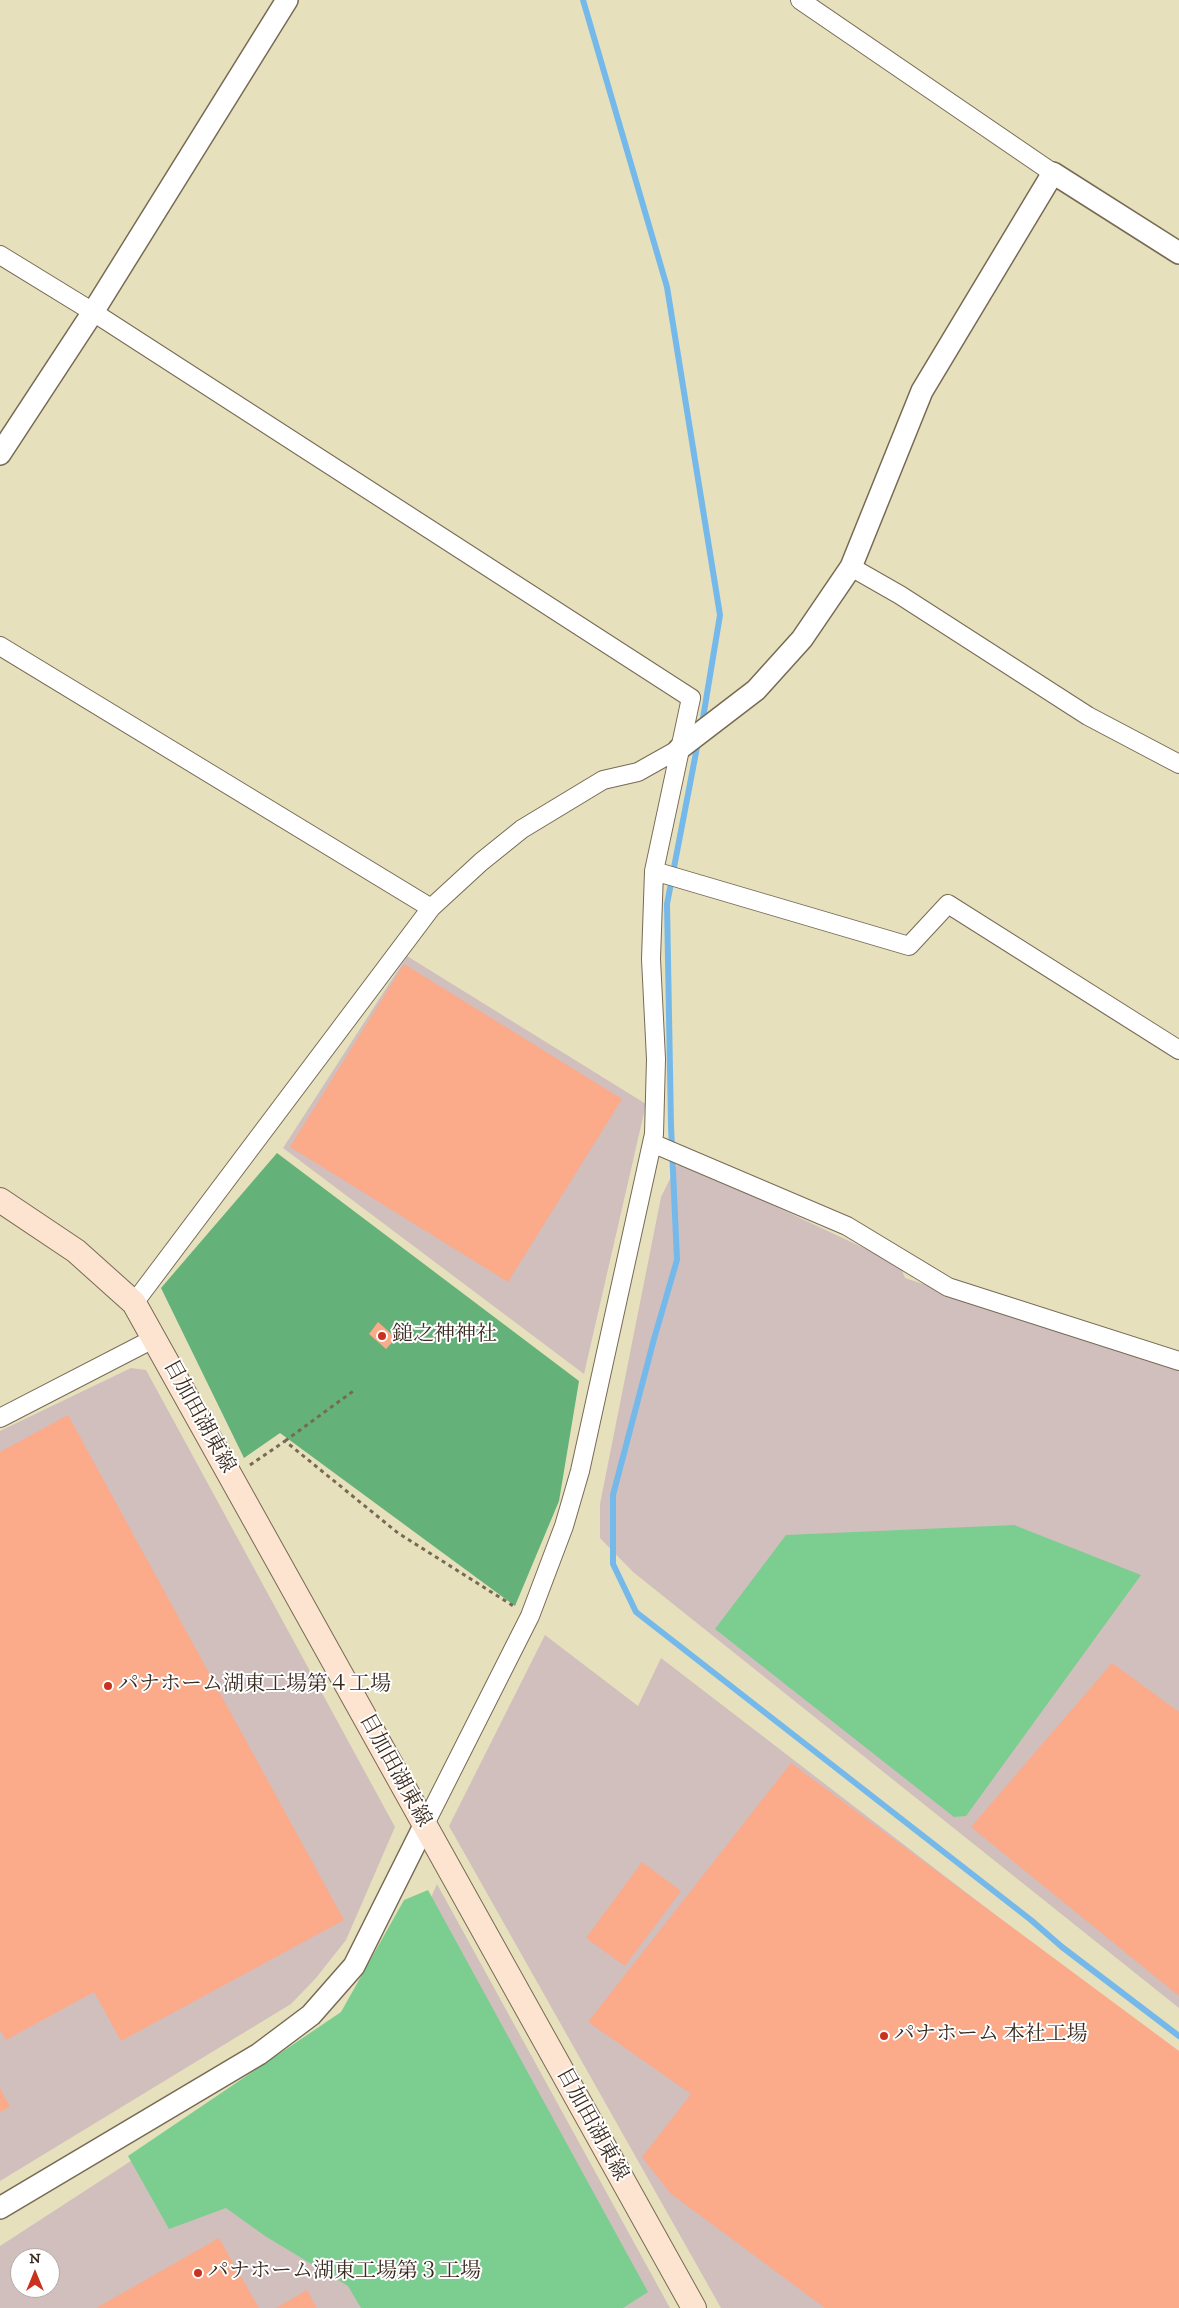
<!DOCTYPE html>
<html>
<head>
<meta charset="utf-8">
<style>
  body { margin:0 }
  #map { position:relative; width:1179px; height:2308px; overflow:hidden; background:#e7e0bc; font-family:"IM FELL DW Pica",serif }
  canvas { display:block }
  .north { position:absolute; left:10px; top:2248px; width:50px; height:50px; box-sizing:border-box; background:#fff; border:1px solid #b1aaa5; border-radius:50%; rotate:0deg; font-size:14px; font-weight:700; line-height:20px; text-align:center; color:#3b2a1e }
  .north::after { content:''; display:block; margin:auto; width:18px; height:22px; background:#c8321e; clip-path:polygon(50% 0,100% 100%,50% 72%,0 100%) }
</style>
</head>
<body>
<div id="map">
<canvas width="1179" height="2308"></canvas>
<div class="north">N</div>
</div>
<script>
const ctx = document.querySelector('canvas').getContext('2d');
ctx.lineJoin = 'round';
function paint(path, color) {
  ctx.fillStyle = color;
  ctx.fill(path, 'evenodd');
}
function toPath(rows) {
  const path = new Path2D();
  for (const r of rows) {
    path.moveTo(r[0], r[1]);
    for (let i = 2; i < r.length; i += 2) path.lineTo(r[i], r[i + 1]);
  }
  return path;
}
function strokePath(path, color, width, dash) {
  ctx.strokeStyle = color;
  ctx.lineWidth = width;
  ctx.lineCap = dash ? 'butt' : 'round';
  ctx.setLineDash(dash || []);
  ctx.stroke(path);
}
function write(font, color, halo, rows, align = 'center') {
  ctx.font = font + ' "IM FELL DW Pica","Noto Serif JP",serif';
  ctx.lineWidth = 4;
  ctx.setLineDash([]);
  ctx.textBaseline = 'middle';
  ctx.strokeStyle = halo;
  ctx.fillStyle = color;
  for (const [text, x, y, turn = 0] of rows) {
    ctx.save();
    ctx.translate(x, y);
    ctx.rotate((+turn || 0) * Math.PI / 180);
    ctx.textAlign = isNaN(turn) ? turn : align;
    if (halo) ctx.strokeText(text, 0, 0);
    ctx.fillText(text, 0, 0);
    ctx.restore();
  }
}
const industrial = toPath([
  [407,956,646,1104,584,1374,283,1148],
  [679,1161,900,1265,905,1278,1179,1370,1179,2008,633,1572,600,1538,600,1504,661,1197],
  [131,1368,146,1370,395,1827,346,1940,316,1978,291,2004,0,2181,0,1431],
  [545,1635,638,1706,661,1658,1179,2056,1179,2308,721,2308,449,1826],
  [437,1884,670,2308,0,2308,0,2246,388,1994],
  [20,2258,50,2258,50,2288,20,2288]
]);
const green = toPath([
  [1014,1525,1141,1575,966,1816,954,1817,715,1629,786,1535],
  [428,1890,648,2292,623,2308,361,2308,348,2286,265,2236,226,2208,169,2229,128,2156,341,2012,404,1900]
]);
const forest = toPath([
  [277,1153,579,1381,559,1501,515,1606,280,1433,244,1458,161,1288]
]);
const stream = toPath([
  [583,0,667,287,720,615,702,724],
  [698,742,667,904,671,1126,677,1260,654,1339,613,1495,613,1564,636,1612,1031,1920,1062,1947,1179,2036]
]);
const building = toPath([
  [404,964,622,1099,508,1282,290,1147],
  [378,1322,396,1338,386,1349,369,1334],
  [68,1415,344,1920,121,2041,94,1992,6,2040,0,2030,0,1452],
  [1112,1663,1179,1712,1179,1996,971,1827],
  [791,1763,1179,2051,1179,2308,825,2308,670,2193,642,2157,691,2094,588,2022],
  [642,1862,681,1891,625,1966,586,1938],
  [0,2088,10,2107,0,2112],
  [219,2238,259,2308,96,2308],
  [307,2290,317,2308,276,2308]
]);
const path = toPath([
  [285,1441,356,1389],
  [250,1465,285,1441,398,1533,515,1607]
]);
const minor = toPath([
  [800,0,1053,173],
  [0,255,93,312,691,698,654,871,651,959,656,1059,654,1134,580,1471,564,1526,530,1616,424,1826],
  [851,567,900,595,1088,716,1179,764],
  [0,646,431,908],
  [654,871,909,946,948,904,1179,1050],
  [652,1143,847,1226,948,1287,1179,1361],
  [134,1303,431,908,481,862,522,829,603,780,638,772,679,749],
  [0,1418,155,1338]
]);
const tertiary = toPath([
  [0,454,93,312,287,0],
  [679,749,756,690,802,639,851,567,922,391,1053,173,1179,253],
  [0,2208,259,2054,311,2015,354,1966,424,1826]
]);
const secondary = toPath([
  [0,1200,76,1251,134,1303,694,2308]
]);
const markers = [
  [382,1336,5,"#c8321e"],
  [108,1686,5,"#c8321e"],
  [884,2036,5,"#c8321e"],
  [198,2273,5,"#c8321e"]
];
const poiNames = [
  ["鎚之神神社",392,1336],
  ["パナホーム湖東工場第４工場",118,1686],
  ["パナホーム 本社工場",894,2036],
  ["パナホーム湖東工場第３工場",208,2273]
];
const streetNames = [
  ["目加田湖東線",198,1417,61],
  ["目加田湖東線",394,1771,61],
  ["目加田湖東線",591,2125,61]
];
paint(industrial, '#d1bfbe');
paint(green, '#7cce90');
paint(forest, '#65b17a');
strokePath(stream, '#75b9eb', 6);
paint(building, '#fbaa8a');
strokePath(minor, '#776a55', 20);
strokePath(tertiary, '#776a55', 24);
strokePath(secondary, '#776a55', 26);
strokePath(path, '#776a55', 3, [4, 4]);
strokePath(minor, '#fff', 18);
strokePath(tertiary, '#fff', 21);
strokePath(secondary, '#fde4d0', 24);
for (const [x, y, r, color] of markers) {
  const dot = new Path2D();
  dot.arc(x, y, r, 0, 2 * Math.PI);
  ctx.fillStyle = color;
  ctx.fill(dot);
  strokePath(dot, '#fff', 2);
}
write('21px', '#3b2a1e', '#fff', poiNames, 'left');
write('21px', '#3b2a1e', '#fff', streetNames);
</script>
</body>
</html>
